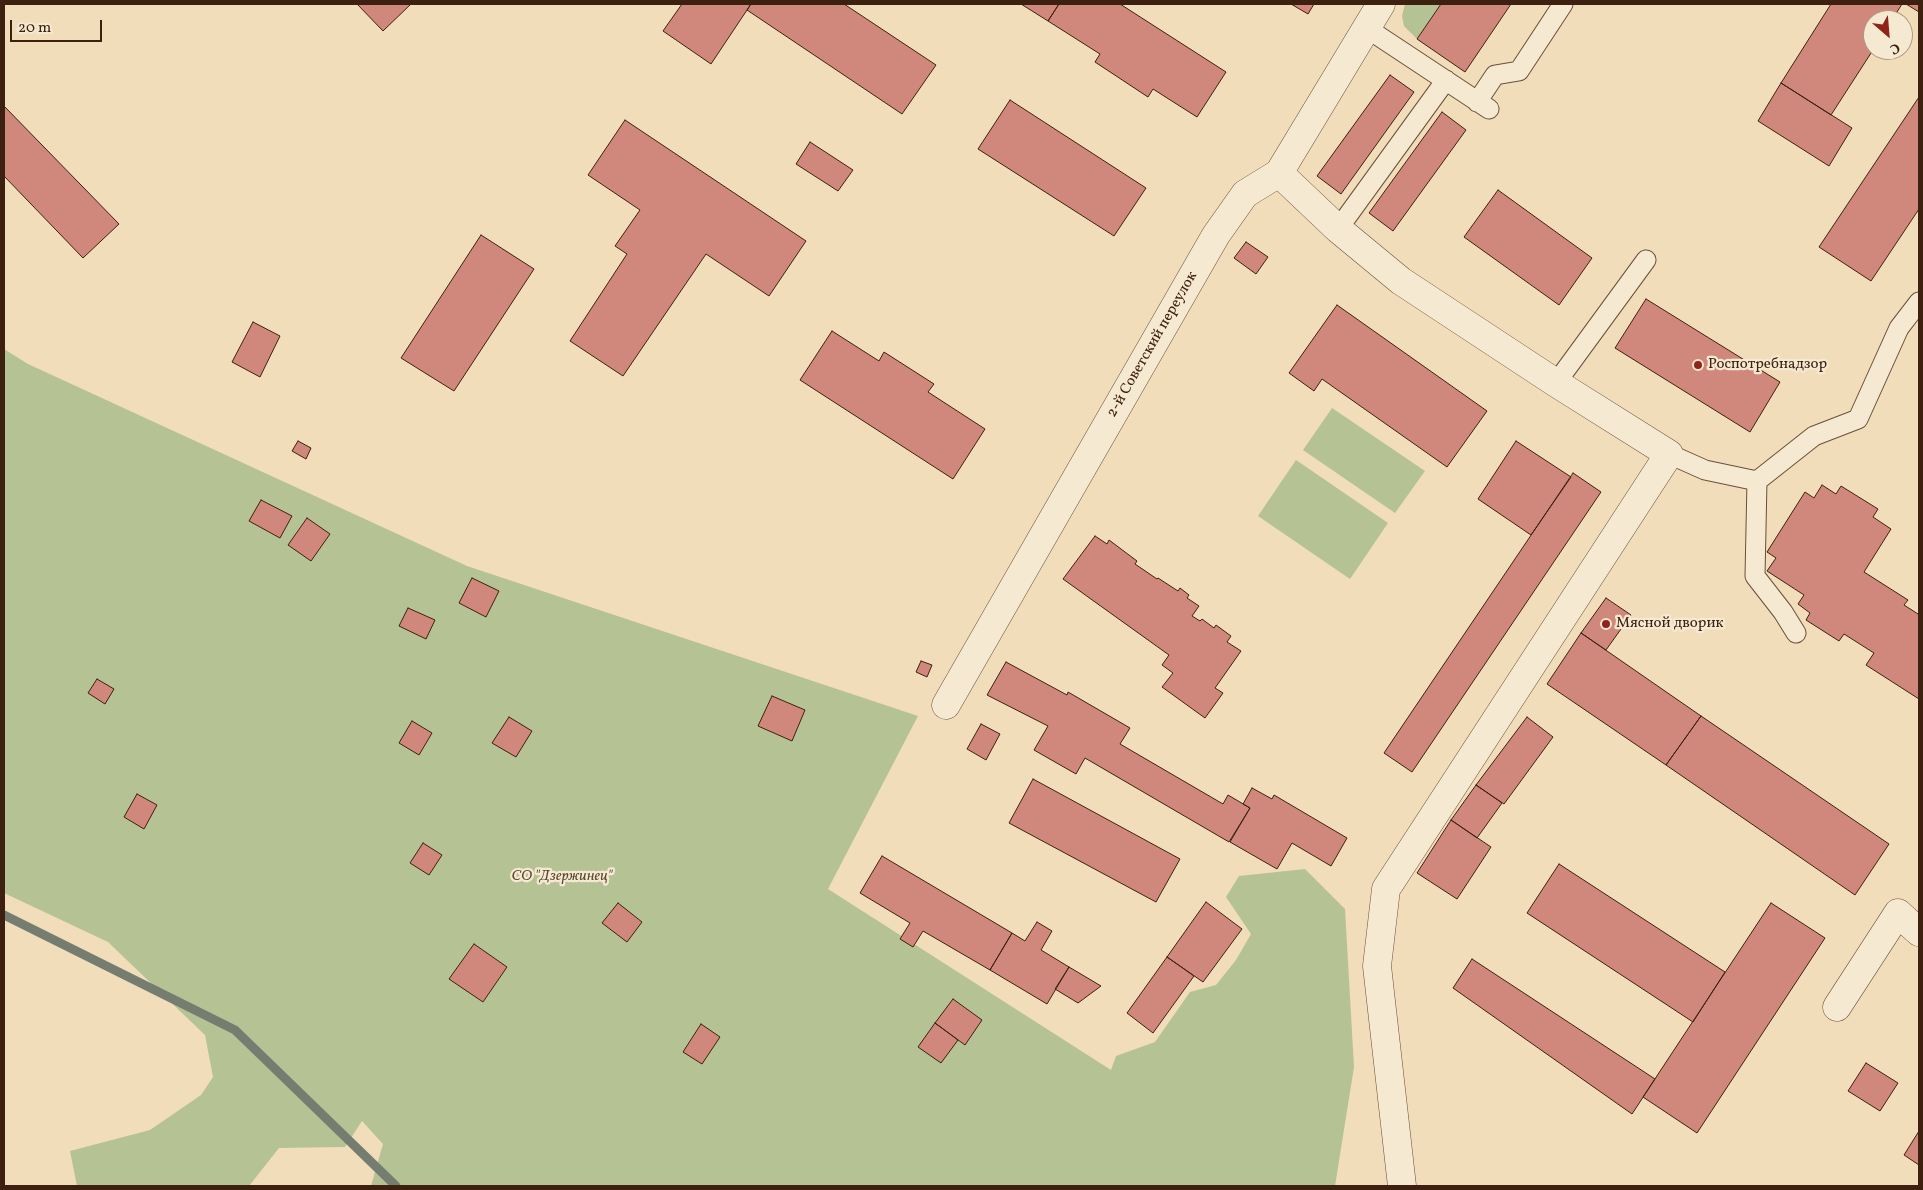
<!DOCTYPE html>
<html>
<head>
<meta charset="utf-8">
<style>
  body { margin:0 }
  #map { position:relative; width:1923px; height:1190px; overflow:hidden; background:#f1ddba; font-family:Vollkorn,serif }
  canvas { display:block }
  .frame { position:absolute; inset:0; border:5px solid #3d2010; pointer-events:none }
  .north { position:absolute; left:1863px; top:10px; width:50px; height:50px; box-sizing:border-box; background:#f6e9d2; border:1px solid #ac9984; border-radius:50%; rotate:153deg; font-size:14px; font-weight:700; line-height:20px; text-align:center; color:#3d2010 }
  .north::after { content:''; display:block; margin:auto; width:18px; height:22px; background:#8f2418; clip-path:polygon(50% 0,100% 100%,50% 72%,0 100%) }
  .scale { position:absolute; left:10px; top:20px; width:92px; height:22px; box-sizing:border-box; border:2px solid #3d2010; border-top:0; padding-left:6px; font-size:15px; line-height:18px; white-space:nowrap; color:#3d2010; -webkit-text-stroke:4px #f6e9d2; paint-order:stroke }
</style>
</head>
<body>
<div id="map">
<canvas width="1923" height="1190"></canvas>
<div class="frame"></div>
<div class="north">С</div>
<div class="scale">20 m</div>
</div>
<script>
const ctx = document.querySelector('canvas').getContext('2d');
ctx.lineJoin = 'round';
function paint(path, color) {
  ctx.fillStyle = color;
  ctx.fill(path, 'evenodd');
}
function toPath(rows) {
  const path = new Path2D();
  for (const r of rows) {
    path.moveTo(r[0], r[1]);
    for (let i = 2; i < r.length; i += 2) path.lineTo(r[i], r[i + 1]);
  }
  return path;
}
function strokePath(path, color, width, dash) {
  ctx.strokeStyle = color;
  ctx.lineWidth = width;
  ctx.lineCap = dash ? 'butt' : 'round';
  ctx.setLineDash(dash || []);
  ctx.stroke(path);
}
function write(font, color, halo, rows, align = 'center') {
  ctx.font = font + ' Vollkorn,serif';
  ctx.lineWidth = 4.5;
  ctx.setLineDash([]);
  ctx.textBaseline = 'middle';
  ctx.strokeStyle = halo;
  ctx.fillStyle = color;
  for (const [text, x, y, turn = 0] of rows) {
    ctx.save();
    ctx.translate(x, y);
    ctx.rotate((+turn || 0) * Math.PI / 180);
    ctx.textAlign = isNaN(turn) ? turn : align;
    if (halo) ctx.strokeText(text, 0, 0);
    ctx.fillText(text, 0, 0);
    ctx.restore();
  }
}
const green = toPath([
  [1405,4,1441,4,1417,39,1404,26,1402,16],
  [4,349,28,364,467,566,918,716,828,889,1111,1070,1116,1056,1155,1042,1190,992,1216,985,1236,960,1251,934,1226,897,1239,876,1305,869,1345,909,1354,1067,1335,1186,371,1186,383,1144,362,1121,345,1147,279,1148,249,1186,77,1186,70,1151,150,1130,201,1095,213,1077,205,1035,108,942,4,893],
  [1332,408,1425,471,1395,513,1303,450],
  [1296,460,1388,523,1350,579,1258,516]
]);
const stream = toPath([
  [4,915,235,1030,396,1186]
]);
const building = toPath([
  [357,4,411,4,383,31,357,4],
  [682,4,751,4,711,64,663,31,682,4],
  [751,4,844,4,936,65,902,114,747,10,751,4],
  [1021,4,1059,4,1048,21,1021,4],
  [1059,4,1120,4,1226,72,1197,117,1153,89,1148,97,1095,62,1100,54,1048,21,1059,4],
  [1291,4,1314,4,1308,14,1291,4],
  [1441,4,1511,4,1465,72,1417,39,1441,4],
  [1831,4,1902,4,1892,20,1873,20,1873,50,1831,115,1781,83,1831,4],
  [1906,4,1919,4,1919,12,1906,4],
  [1390,75,1414,92,1341,194,1317,176,1390,75],
  [1781,83,1852,128,1829,166,1758,121,1781,83],
  [1919,97,1919,209,1871,281,1819,247,1919,97],
  [1010,100,1146,188,1114,236,978,149,1010,100],
  [4,106,119,224,83,258,4,176,4,106],
  [1442,112,1466,130,1393,231,1369,213,1442,112],
  [625,120,806,241,769,296,706,254,623,376,570,341,627,254,615,246,640,210,588,175,625,120],
  [810,142,853,170,838,191,796,164,810,142],
  [1498,190,1592,258,1559,305,1464,237,1498,190],
  [481,235,534,269,454,391,401,358,481,235],
  [1246,242,1268,257,1256,274,1234,258,1246,242],
  [1646,299,1780,382,1750,432,1615,348,1646,299],
  [1337,305,1487,411,1447,467,1322,379,1314,391,1289,373,1337,305],
  [253,322,280,336,260,377,232,362,253,322],
  [832,331,879,361,884,352,934,384,928,392,985,429,953,479,800,380,832,331],
  [298,441,311,448,306,459,292,451,298,441],
  [1516,441,1571,477,1531,535,1478,499,1516,441],
  [1573,473,1601,492,1412,772,1384,753,1573,473],
  [1822,485,1836,494,1841,486,1878,509,1873,517,1891,529,1864,572,1908,600,1904,605,1918,614,1919,612,1919,699,1866,665,1874,653,1844,634,1839,641,1806,620,1810,613,1798,604,1804,595,1767,571,1776,558,1767,552,1805,492,1814,498,1822,485],
  [261,500,292,516,280,538,249,521,261,500],
  [307,518,330,534,311,561,288,545,307,518],
  [1095,536,1107,544,1109,540,1137,561,1135,564,1157,579,1158,578,1178,591,1180,588,1189,595,1187,598,1199,606,1192,616,1200,621,1202,619,1214,628,1216,625,1231,636,1227,642,1241,651,1215,688,1223,693,1205,718,1162,687,1173,673,1162,665,1169,655,1063,579,1095,536],
  [472,578,499,591,486,617,459,603,472,578],
  [1606,598,1631,615,1606,650,1581,633,1606,598],
  [408,608,435,620,426,639,399,626,408,608],
  [1581,633,1701,716,1666,765,1547,684,1581,633],
  [921,661,932,665,927,677,916,672,921,661],
  [1006,662,1067,695,1068,692,1130,728,1120,744,1223,804,1228,795,1250,808,1229,842,1085,758,1076,774,1034,750,1048,726,987,695,1006,662],
  [97,679,114,689,105,704,88,693,97,679],
  [772,696,805,710,792,741,758,726,772,696],
  [1701,716,1889,844,1855,895,1666,765,1701,716],
  [509,717,532,731,516,757,492,743,509,717],
  [1527,717,1553,737,1504,804,1476,785,1527,717],
  [412,721,432,733,419,755,399,743,412,721],
  [981,724,1000,734,986,760,967,749,981,724],
  [1033,779,1180,859,1156,902,1009,823,1033,779],
  [1476,785,1502,803,1477,838,1451,820,1476,785],
  [1252,788,1272,799,1274,795,1347,838,1331,866,1292,843,1277,869,1230,842,1250,808,1243,804,1252,788],
  [137,794,157,805,144,829,124,817,137,794],
  [1451,820,1491,847,1457,899,1417,873,1451,820],
  [423,843,442,855,429,875,410,863,423,843],
  [882,856,1012,933,990,970,923,931,913,947,900,939,910,923,860,893,882,856],
  [1559,864,1725,972,1693,1022,1527,913,1559,864],
  [1206,902,1242,929,1203,982,1167,957,1206,902],
  [618,903,642,922,627,942,602,923,618,903],
  [1771,903,1825,938,1697,1133,1643,1097,1771,903],
  [1037,922,1052,931,1041,950,1069,967,1047,1004,990,970,1012,933,1025,941,1037,922],
  [474,944,507,967,483,1002,449,979,474,944],
  [1167,957,1194,976,1153,1033,1127,1013,1167,957],
  [1472,959,1655,1079,1632,1114,1453,988,1472,959],
  [1069,967,1101,986,1078,1003,1055,989,1069,967],
  [953,999,982,1020,965,1045,935,1023,953,999],
  [935,1023,958,1040,941,1063,918,1047,935,1023],
  [701,1024,720,1037,702,1064,683,1052,701,1024],
  [1866,1063,1898,1083,1880,1111,1848,1091,1866,1063],
  [1919,1131,1919,1165,1904,1155,1919,1131]
]);
const service = toPath([
  [1368,29,1489,109],
  [1477,102,1495,75,1519,71,1563,4],
  [1338,229,1446,80],
  [1556,383,1646,260],
  [1669,454,1705,470,1757,481,1814,436,1858,419,1899,328,1919,302],
  [1757,481,1755,576,1783,612,1796,633]
]);
const minor = toPath([
  [1279,173,1338,229,1401,281,1556,383,1669,454,1386,889,1377,966,1402,1186],
  [946,705,1216,235,1245,194,1279,173,1381,4],
  [1837,1007,1898,913,1919,932]
]);
const markers = [
  [1698,365,5,"#8f2418"],
  [1606,624,5,"#8f2418"]
];
const streetNames = [
  ["2-й Советский переулок",1153,345,-60]
];
const poiNames = [
  ["Роспотребнадзор",1708,365],
  ["Мясной дворик",1616,624]
];
const parkNames = [
  ["СО \"Дзержинец\"",562,877]
];
paint(green, '#b5c294');
strokePath(stream, '#757d71', 9);
paint(building, '#d1887c');
strokePath(building, '#3d2010', 1);
strokePath(service, '#6a4f3a', 21);
strokePath(minor, '#6a4f3a', 29);
strokePath(service, '#f6e9d2', 19);
strokePath(minor, '#f6e9d2', 28);
for (const [x, y, r, color] of markers) {
  const dot = new Path2D();
  dot.arc(x, y, r, 0, 2 * Math.PI);
  ctx.fillStyle = color;
  ctx.fill(dot);
  strokePath(dot, '#f6e9d2', 2);
}
write('15px', '#3d2010', '#f6e9d2', streetNames);
write('15px', '#3d2010', '#f6e9d2', poiNames, 'left');
write('italic 15px', '#5b4831', '#f6e9d2', parkNames);
</script>
</body>
</html>
